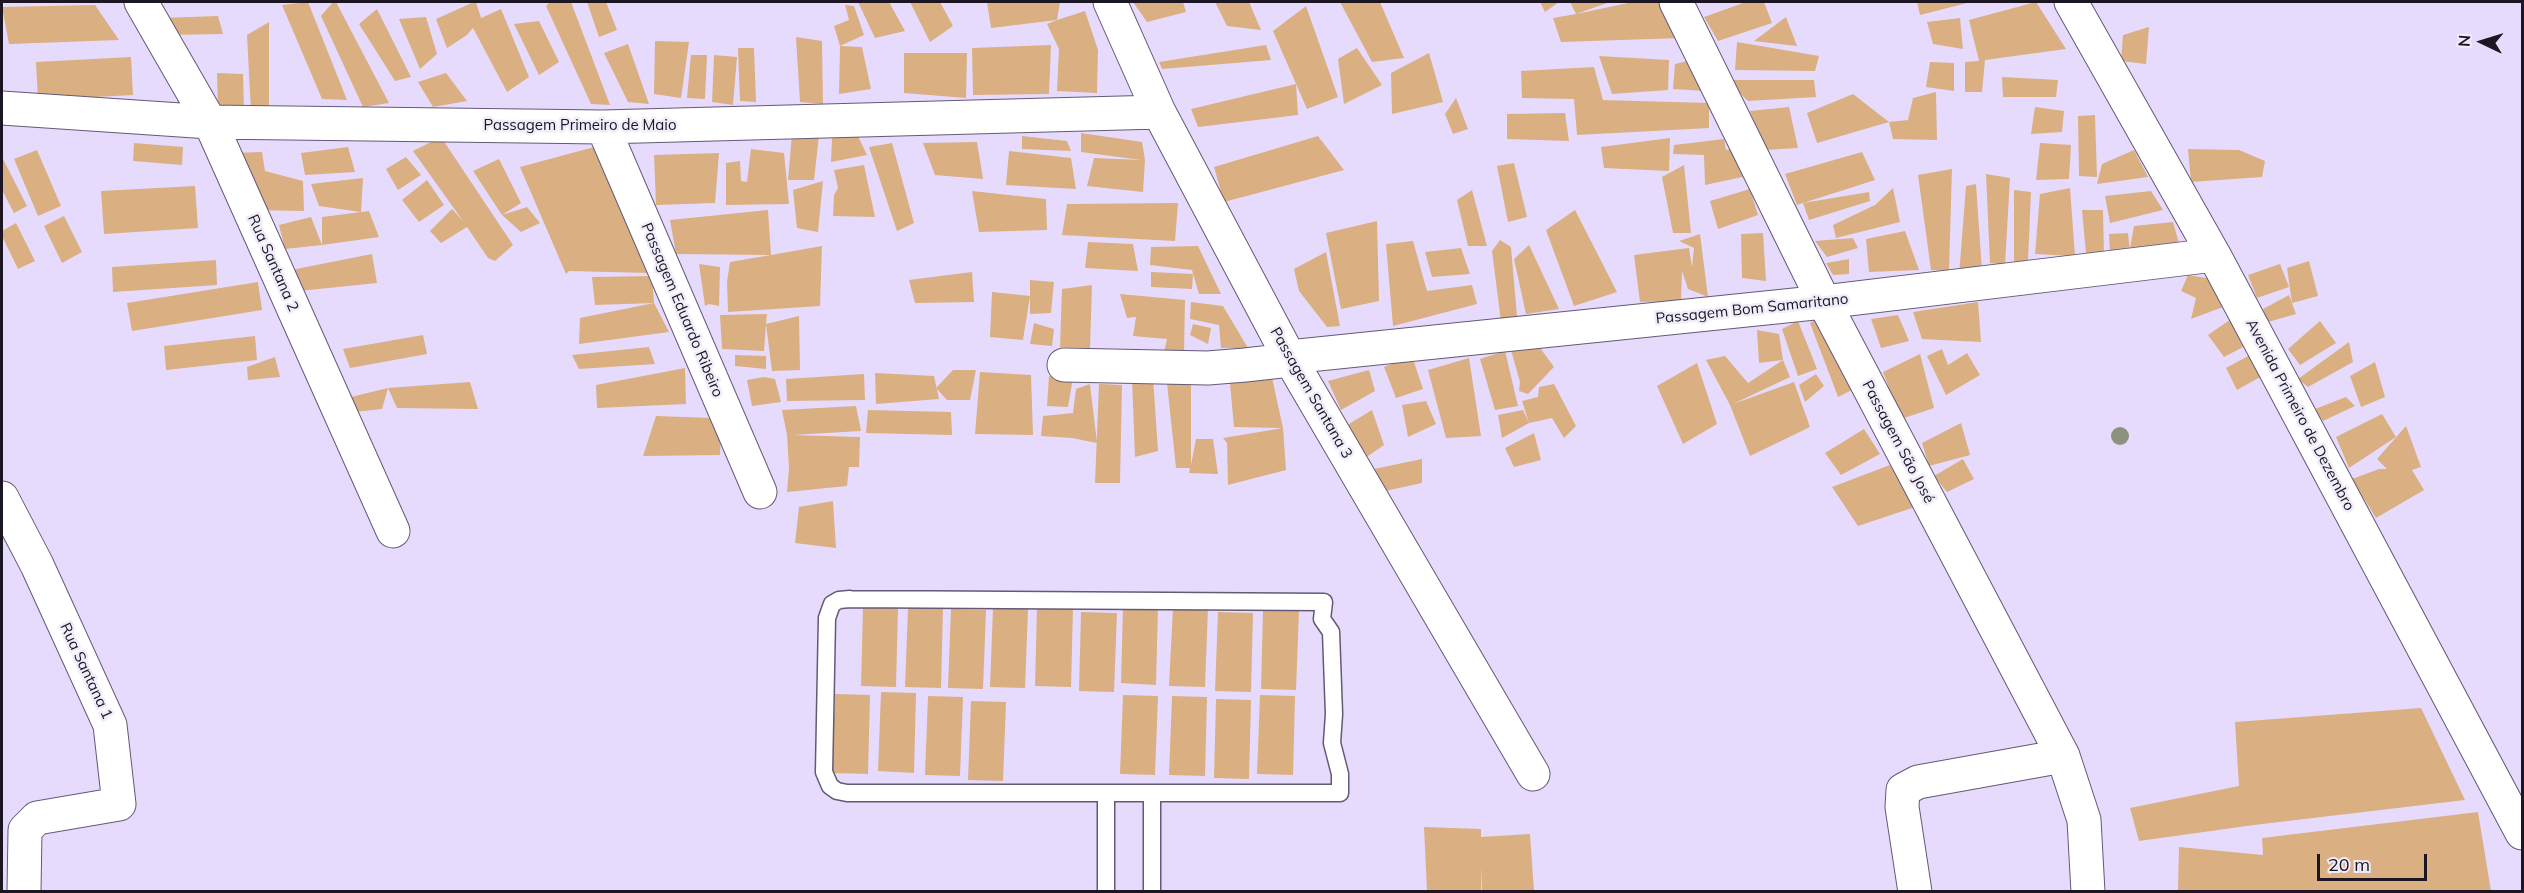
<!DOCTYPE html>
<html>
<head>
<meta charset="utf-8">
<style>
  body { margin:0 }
  #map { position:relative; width:2524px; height:893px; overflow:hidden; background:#e7dbfd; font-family:Mulish,sans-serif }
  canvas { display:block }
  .frame { position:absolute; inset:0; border:3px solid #1b1622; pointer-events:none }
  .north { position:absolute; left:2452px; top:12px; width:60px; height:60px; -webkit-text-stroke:4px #f1ecfa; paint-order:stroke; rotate:274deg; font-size:16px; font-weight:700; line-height:24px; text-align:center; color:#1b1622 }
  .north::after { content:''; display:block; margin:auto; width:21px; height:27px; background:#1b1622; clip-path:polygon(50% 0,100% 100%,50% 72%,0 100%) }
  .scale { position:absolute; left:2317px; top:854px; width:110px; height:27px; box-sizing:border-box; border:3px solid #1b1622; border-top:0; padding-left:8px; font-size:18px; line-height:21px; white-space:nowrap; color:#1b1622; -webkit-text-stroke:4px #f1ecfa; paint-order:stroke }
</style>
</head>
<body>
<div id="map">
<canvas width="2524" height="893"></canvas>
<div class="frame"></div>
<div class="north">N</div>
<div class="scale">20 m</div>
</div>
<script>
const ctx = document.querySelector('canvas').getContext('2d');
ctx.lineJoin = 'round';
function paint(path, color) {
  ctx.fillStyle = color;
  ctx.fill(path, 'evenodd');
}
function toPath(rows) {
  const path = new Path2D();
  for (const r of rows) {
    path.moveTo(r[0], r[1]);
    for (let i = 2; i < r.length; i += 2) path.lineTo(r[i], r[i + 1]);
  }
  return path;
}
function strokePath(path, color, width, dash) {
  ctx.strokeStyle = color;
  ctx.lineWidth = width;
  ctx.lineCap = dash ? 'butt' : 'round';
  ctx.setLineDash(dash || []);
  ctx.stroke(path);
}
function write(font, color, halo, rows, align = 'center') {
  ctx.font = font + ' Mulish,sans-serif';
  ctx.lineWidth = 5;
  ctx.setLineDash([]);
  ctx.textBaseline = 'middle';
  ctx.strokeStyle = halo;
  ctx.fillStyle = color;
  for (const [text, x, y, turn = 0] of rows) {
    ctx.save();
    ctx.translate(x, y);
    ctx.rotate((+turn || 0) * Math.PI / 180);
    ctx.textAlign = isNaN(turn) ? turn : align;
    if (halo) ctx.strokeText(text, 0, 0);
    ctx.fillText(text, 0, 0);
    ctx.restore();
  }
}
const building = toPath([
  [308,2,347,100,322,99,282,5],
  [333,2,336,2,389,103,363,107,321,16],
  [474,2,476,2,481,18,501,9,529,77,507,92,473,28,467,35,447,48,436,19],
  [550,2,571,2,610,105,591,104,546,6],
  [587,2,606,2,617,30,599,37],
  [858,2,889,2,905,31,875,38],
  [910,2,940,2,953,26,930,42],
  [987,2,1060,2,1057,20,1085,11,1098,50,1097,93,1057,91,1059,49,1047,24,1057,20,991,28],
  [1133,2,1183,2,1186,12,1147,22],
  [1215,2,1249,2,1261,30,1227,26],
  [1340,2,1380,2,1404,58,1372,62],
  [1540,2,1559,2,1545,12],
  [1570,2,1610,2,1576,14,1633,2,1661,2,1682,38,1561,42,1553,18,1576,14],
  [1746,2,1764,2,1772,23,1718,41,1704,17],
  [1917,2,1971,2,1920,15],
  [2036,2,2066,49,1985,60,1982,92,1965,92,1965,62,1979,61,1969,20],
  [95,5,119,40,9,44,2,7],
  [845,5,854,6,864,35,840,46,834,26,849,20],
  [1306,6,1338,97,1307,109,1273,31],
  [377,9,411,77,395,81,359,24],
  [218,16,223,34,164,35,162,18],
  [426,17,437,54,420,69,399,19],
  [1786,17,1797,46,1754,41],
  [1960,18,1963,49,1933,44,1927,22],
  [539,21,559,62,539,75,514,24],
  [269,22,269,109,251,112,247,35],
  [2149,27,2146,64,2121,61,2123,35],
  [796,37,822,41,823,104,800,102],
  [655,41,689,42,681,98,654,94],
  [1737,42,1819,56,1815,71,1735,70],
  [628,44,649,104,628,102,604,53],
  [1051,45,1049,94,973,95,972,48],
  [1266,45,1271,60,1162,69,1159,62],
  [840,46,862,47,871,89,839,94],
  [738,48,754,48,756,102,740,101],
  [1357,48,1382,85,1344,104,1338,59],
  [904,53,967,53,966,98,904,93],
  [1429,53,1443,102,1392,114,1391,73],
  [691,55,707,55,705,99,687,98],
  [714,55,737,57,733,105,712,102],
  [1599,56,1669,60,1668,90,1612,94],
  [131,57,133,95,38,100,36,62],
  [1687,61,1705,91,1673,89,1675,64],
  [1930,62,1954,63,1954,91,1926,87],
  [1594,67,1603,100,1709,103,1709,128,1577,135,1574,99,1522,98,1521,71],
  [217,73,243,74,244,109,218,109],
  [446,73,467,101,433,107,418,82],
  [2002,77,2058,80,2056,97,2003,97],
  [1726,80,1814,80,1816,97,1748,101],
  [1296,84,1298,115,1198,127,1191,109],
  [1936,92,1937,140,1893,139,1889,122,1908,120,1913,98],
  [1853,94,1889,122,1817,143,1807,113],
  [1456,98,1468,129,1453,134,1445,114],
  [1789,107,1798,148,1765,150,1750,111],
  [2035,107,2064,111,2062,132,2031,134],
  [1565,113,1569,141,1507,139,1507,114],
  [2095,115,2097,177,2079,176,2078,116],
  [855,130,867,155,831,162,832,138],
  [1081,133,1142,142,1145,160,1143,192,1087,186,1094,158,1141,160,1081,152],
  [792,134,819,136,814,180,788,180],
  [1022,136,1067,141,1071,151,1022,149],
  [1318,136,1344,170,1224,202,1214,167],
  [441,137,513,245,495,261,488,258,467,227,441,243,430,231,452,209,463,221,413,151],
  [1670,138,1669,171,1604,168,1601,147],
  [1724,139,1726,150,1735,148,1747,176,1705,185,1704,155,1673,154,1674,145],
  [977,142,983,179,935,175,923,143],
  [134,143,183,147,182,165,133,161],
  [892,143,914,223,897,231,869,147],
  [2040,143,2071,145,2069,179,2036,180],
  [598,146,650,273,569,271,566,274,520,167],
  [348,147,355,172,305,175,301,153],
  [751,149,784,153,789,204,726,205,726,163,740,161,741,181,747,182],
  [2188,149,2239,150,2265,161,2262,177,2191,182],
  [37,150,61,206,38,216,14,159],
  [2134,150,2148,177,2097,184,2102,164],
  [1009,151,1071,158,1076,189,1006,185],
  [262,152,265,171,303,181,304,211,250,210,232,153],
  [1862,152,1875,180,1803,203,1869,192,1870,201,1809,220,1803,203,1797,205,1785,174],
  [719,153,715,203,656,205,654,155],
  [2,157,27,206,14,213,2,190],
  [406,157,421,175,398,190,386,169],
  [499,159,521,203,502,215,527,207,540,223,521,232,502,215,473,171],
  [1514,163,1527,217,1508,222,1497,166],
  [864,165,875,217,833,216,834,195,838,188,834,170],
  [1684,165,1691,233,1673,233,1662,177],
  [1952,169,1949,271,1931,270,1918,175],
  [1986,174,2010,178,2005,265,1990,263],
  [363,178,361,212,319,206,311,184],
  [427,180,444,205,419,222,402,200],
  [823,181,818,232,797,228,793,190],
  [1976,184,1982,271,1959,275,1966,186],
  [195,186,198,228,104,234,101,191],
  [1893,188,1900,222,1836,238,1833,225,1875,205],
  [2070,188,2075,256,2035,254,2040,194],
  [1750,189,1758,215,1718,229,1710,201],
  [1472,190,1487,246,1468,246,1457,200],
  [2014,190,2031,192,2028,262,2014,261],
  [972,191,1046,199,1047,230,979,232],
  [2151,191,2163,210,2110,223,2105,196],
  [1178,203,1175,241,1062,235,1067,204],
  [768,210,771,255,822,246,820,306,728,312,727,282,730,262,771,255,676,254,670,220],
  [1575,210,1617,292,1574,306,1546,230],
  [2082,210,2103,210,2104,255,2086,253],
  [369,211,379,237,322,245,322,217],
  [64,216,82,252,62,263,44,226],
  [311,217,322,245,285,249,279,225],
  [1377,221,1379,301,1341,309,1326,233],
  [2173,222,2179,243,2130,248,2134,226],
  [16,223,35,261,18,269,2,236,2,231],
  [1905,231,1919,270,1869,272,1866,239],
  [1763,233,1766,281,1742,278,1741,234],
  [2128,233,2130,252,2110,254,2109,234],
  [1700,234,1708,297,1688,289,1682,271,1681,301,1640,302,1634,255,1689,248,1692,267,1694,248,1679,241],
  [1853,238,1858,248,1827,257,1815,241],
  [1500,240,1511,247,1517,316,1501,322,1492,251],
  [1413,241,1427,291,1472,285,1477,304,1393,326,1386,244],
  [1088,242,1133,244,1138,271,1085,268],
  [1529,245,1559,309,1526,314,1514,259],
  [1198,246,1221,294,1199,294,1192,270,1150,265,1151,247],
  [1461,248,1470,274,1432,277,1425,252],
  [1326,252,1340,326,1327,327,1299,291,1294,269],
  [372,254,377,283,299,291,286,271],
  [1849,259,1849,274,1833,275,1826,263],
  [216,260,217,285,113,292,112,267],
  [2309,261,2318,296,2292,303,2287,268],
  [699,264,720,267,719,306,709,304,705,306],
  [2280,264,2289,287,2257,298,2248,275],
  [972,272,974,302,915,303,909,280],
  [1151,272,1193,274,1192,289,1151,287],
  [2188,275,2212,279,2223,307,2191,319,2196,298,2181,291],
  [652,276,654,303,595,305,592,277],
  [1030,280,1054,282,1051,313,1030,314],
  [258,282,262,310,132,331,127,303],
  [1092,285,1090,348,1060,347,1062,289],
  [992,292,1030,296,1023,340,990,337],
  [1120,294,1185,300,1184,354,1164,352,1167,339,1133,336,1136,317,1127,318],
  [2289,295,2296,314,2268,322,2263,309],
  [1191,302,1223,306,1248,348,1221,348,1219,325,1190,319],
  [1978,302,1981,342,1922,339,1913,312],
  [654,303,669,332,579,344,580,318],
  [767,314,766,324,799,316,800,370,772,371,766,324,764,351,722,349,720,315],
  [1898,315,1909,341,1881,348,1871,319],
  [1822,316,1854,389,1838,397,1810,323],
  [2234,317,2245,346,2224,357,2208,335],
  [1798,321,1817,369,1798,376,1782,329],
  [2320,321,2336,343,2300,365,2288,349],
  [1034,323,1054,329,1052,346,1030,344],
  [1193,324,1211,328,1208,344,1190,335],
  [1757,330,1779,334,1783,360,1790,377,1733,404,1794,382,1810,427,1750,456,1730,405,1706,360,1725,356,1748,383,1783,360,1759,363],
  [423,335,427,354,350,368,343,349],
  [255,336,257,360,166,370,164,346],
  [1535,341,1554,367,1528,394,1519,391,1520,382,1511,350],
  [2349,342,2353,362,2308,387,2298,379],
  [649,347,655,364,579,369,572,355],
  [1942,349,1948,365,1967,353,1980,375,1946,395,1927,356],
  [1505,351,1518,406,1495,410,1480,359],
  [1920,354,1934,408,1901,419,1883,372],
  [735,355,766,356,766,369,735,366],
  [2250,355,2262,376,2237,390,2226,368],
  [1412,356,1423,389,1396,398,1384,367],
  [275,357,280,377,248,380,247,367],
  [1469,358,1481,436,1446,438,1428,370],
  [2375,362,2385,397,2361,407,2350,376],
  [1697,363,1717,424,1683,444,1657,386],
  [685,368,686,404,597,408,596,385],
  [953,370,976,370,970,400,947,400,936,388],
  [1369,370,1375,391,1341,410,1328,381],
  [980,372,1031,375,1033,435,975,434],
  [875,373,934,376,939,399,876,404],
  [1271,373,1283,428,1286,470,1228,485,1227,443,1223,438,1283,428,1234,427,1230,383],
  [864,374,865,400,787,401,786,379],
  [1816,374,1824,386,1805,402,1799,385],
  [1049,376,1073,378,1068,407,1047,406],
  [764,377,775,379,781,402,752,406,747,380],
  [1153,377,1158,451,1135,457,1132,379],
  [1191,379,1191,465,1196,439,1213,439,1218,474,1189,473,1190,468,1176,468,1167,383],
  [470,382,478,409,397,408,388,388],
  [1090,384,1097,443,1072,438,1041,436,1043,416,1073,413,1076,389],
  [1099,384,1122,385,1120,483,1095,483],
  [1554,384,1576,426,1564,438,1552,418,1529,423,1502,438,1498,415,1523,410,1529,423,1522,401,1538,397,1539,387],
  [388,388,382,409,354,412,347,398],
  [2346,397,2355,406,2323,421,2315,409],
  [1426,401,1436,424,1408,437,1402,405],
  [856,406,861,431,792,435,860,437,859,467,849,467,847,486,787,492,789,468,787,435,782,410],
  [868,410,951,412,952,435,866,433],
  [1372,410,1384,445,1362,460,1344,427],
  [2382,414,2396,437,2349,468,2336,437],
  [656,416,712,418,721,433,720,455,643,456],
  [1961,423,1970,455,1929,466,1922,443],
  [2406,426,2421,467,2412,470,2424,490,2376,518,2352,479,2379,469,2387,469,2377,459],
  [1864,429,1880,454,1841,475,1825,453],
  [1534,433,1541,460,1514,467,1505,448],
  [1422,459,1422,483,1376,493,1369,470],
  [1963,459,1974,479,1947,492,1934,476],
  [1890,465,1915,507,1858,526,1832,487],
  [833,501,836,548,795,543,799,507],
  [1123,604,1158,606,1156,685,1121,683],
  [863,607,898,608,896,687,861,686],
  [1037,607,1073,608,1071,687,1035,686],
  [1173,607,1208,608,1205,687,1169,686],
  [908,608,943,609,941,688,905,687],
  [993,608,1028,609,1025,688,990,687],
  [951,609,986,610,983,689,948,688],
  [1263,610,1299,611,1296,690,1261,689],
  [1081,612,1117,613,1114,692,1079,691],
  [1218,612,1253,613,1251,692,1215,691],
  [881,692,916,693,914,773,878,771],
  [835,694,870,695,868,774,832,773],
  [1123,695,1158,696,1155,775,1120,774],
  [1260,695,1295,696,1293,775,1257,774],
  [928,696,963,697,960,776,925,775],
  [1172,696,1207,697,1205,776,1169,775],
  [1216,699,1251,700,1249,779,1214,778],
  [971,701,1006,702,1003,781,968,780],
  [2421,708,2465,800,2254,825,2139,841,2130,808,2239,786,2235,722],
  [2478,812,2491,891,2178,891,2179,847,2263,855,2262,838],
  [1424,827,1481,829,1481,837,1530,834,1534,891,1482,891,1482,865,1481,891,1427,891]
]);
const lane = toPath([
  [850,599,1324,602,1322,619,1331,632,1334,714,1332,743,1340,774,1340,793,847,793,837,791,830,786,824,772,827,618,832,604,839,600,850,599],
  [1106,793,1106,892],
  [1152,793,1152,892]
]);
const street = toPath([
  [141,2,210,122,393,531],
  [1110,2,1159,112,1289,357,1533,774],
  [1676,2,1824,302,2063,756,2084,820,2088,892],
  [2071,2,2214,255,2522,833],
  [2,108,210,122,603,127,1159,112],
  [603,127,760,492],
  [1064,365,1208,368,1245,365,1281,361,1289,357,1824,302,2214,255],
  [2,498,37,565,110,725,119,804,37,818,25,830,24,892],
  [1915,892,1902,807,1903,790,1918,782,2063,756]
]);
const trees = [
  [2120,436]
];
const streetNames = [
  ["Passagem Primeiro de Maio",580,125],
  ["Rua Santana 2",273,263,66],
  ["Passagem Bom Samaritano",1752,309,-6],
  ["Passagem Eduardo Ribeiro",682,310,67],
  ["Passagem Santana 3",1311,393,60],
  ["Avenida Primeiro de Dezembro",2300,415,62],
  ["Passagem São José",1898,442,62],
  ["Rua Santana 1",86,671,65]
];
paint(building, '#daaf82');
strokePath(lane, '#655976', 19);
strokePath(street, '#655976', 35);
strokePath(lane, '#fff', 16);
strokePath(street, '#fff', 33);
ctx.fillStyle = '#8d917f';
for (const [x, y] of trees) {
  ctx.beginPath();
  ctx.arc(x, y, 9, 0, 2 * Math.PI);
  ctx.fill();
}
write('15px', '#1b1622', '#f1ecfa', streetNames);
</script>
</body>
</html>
